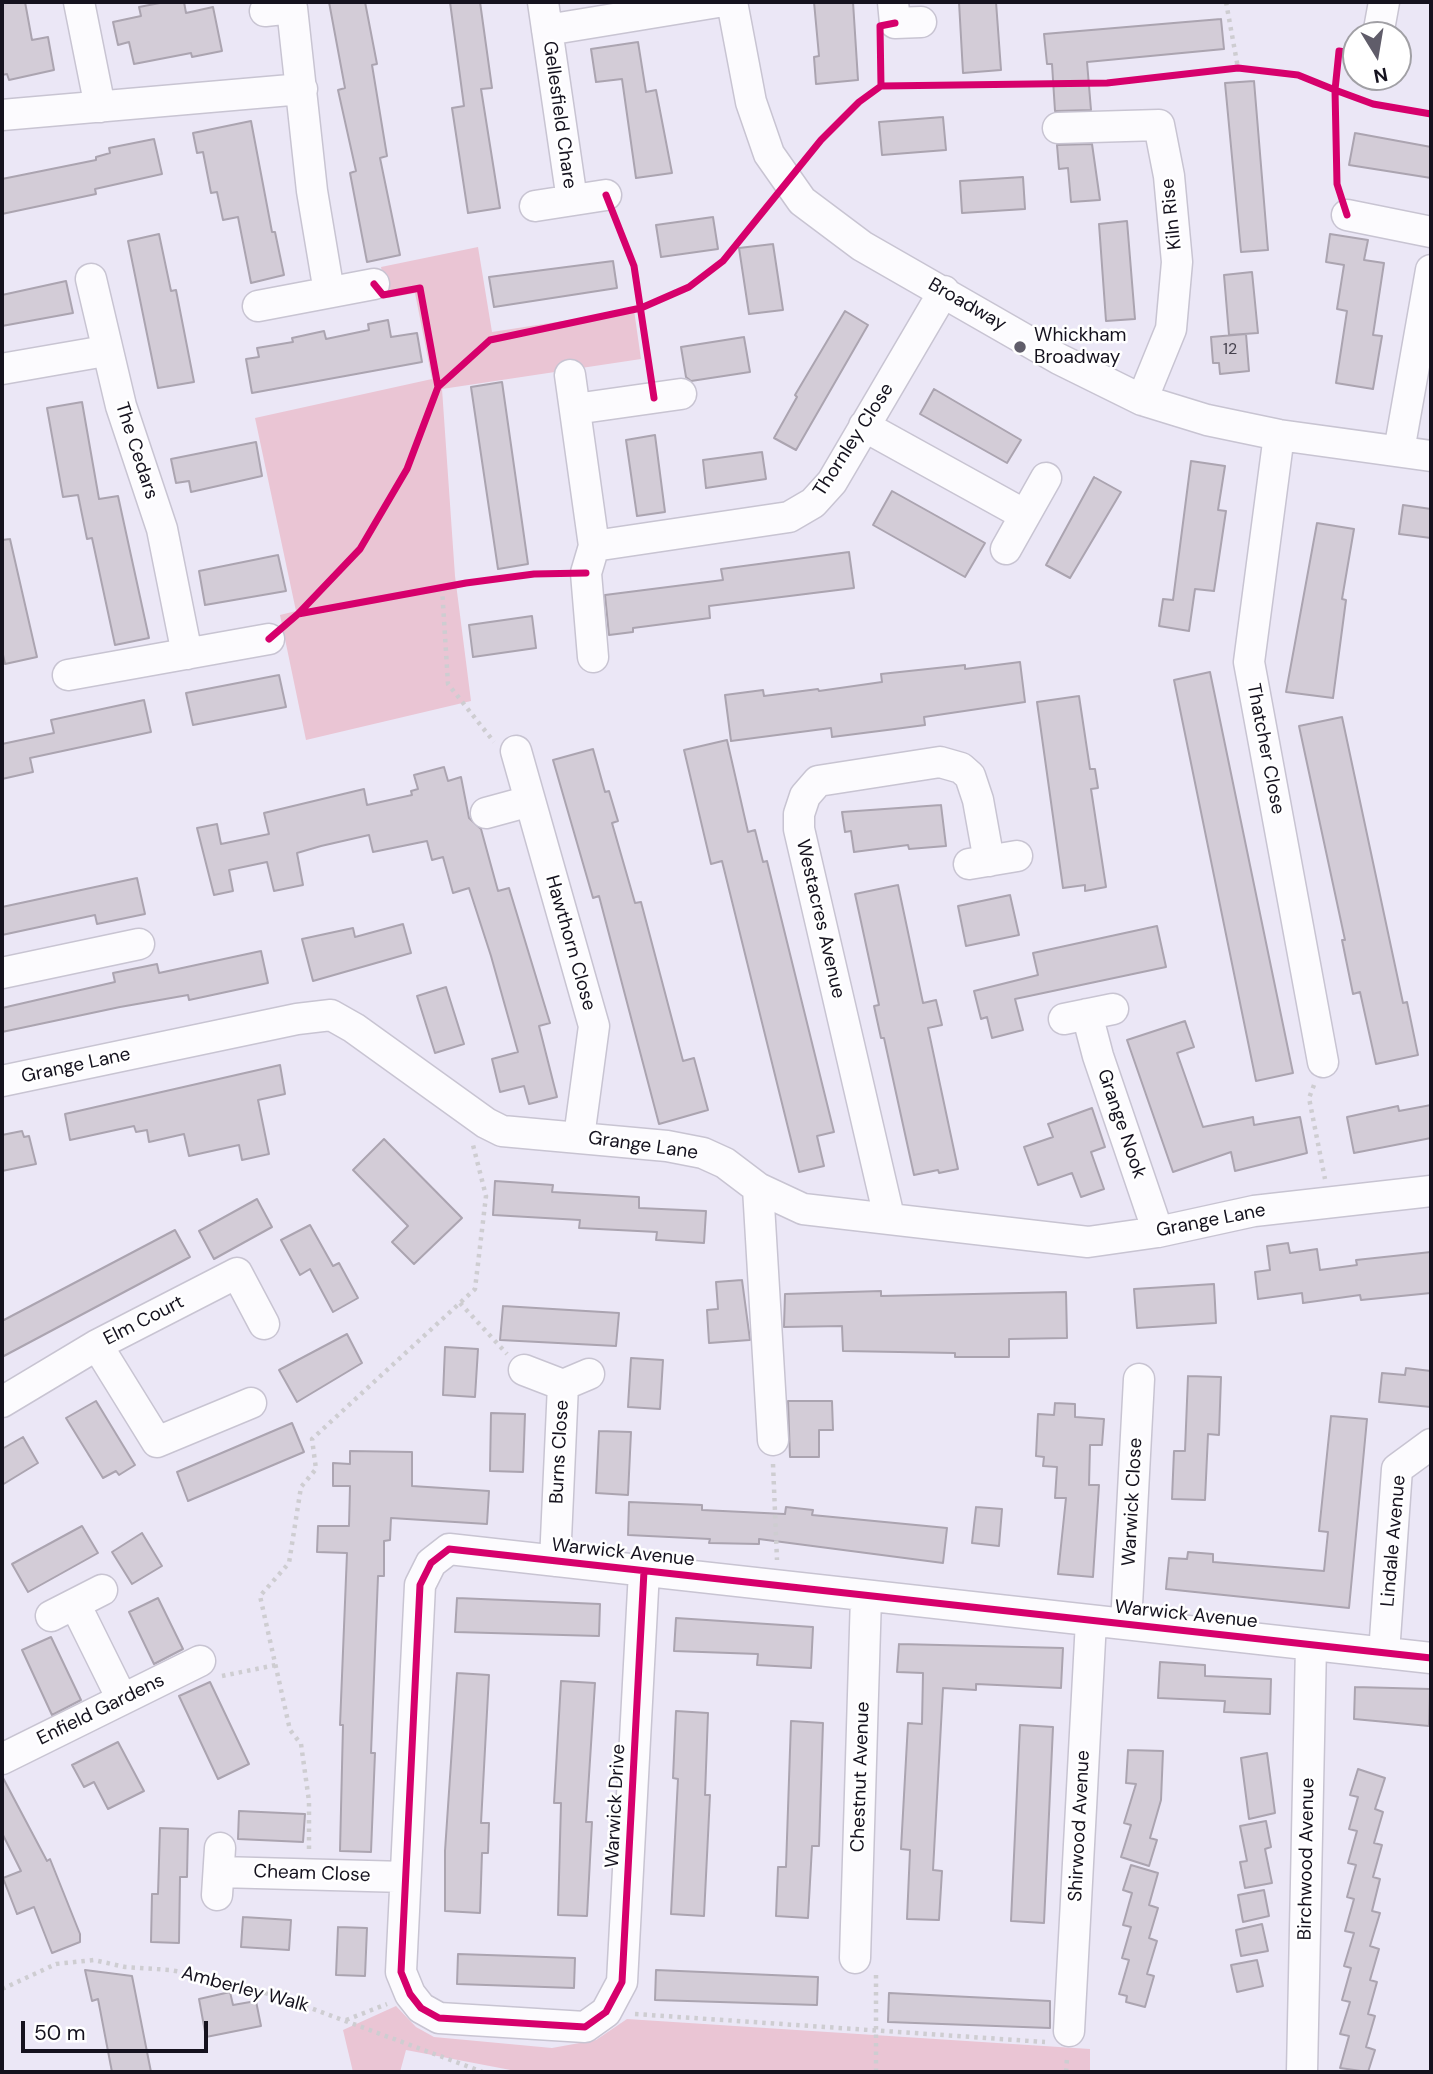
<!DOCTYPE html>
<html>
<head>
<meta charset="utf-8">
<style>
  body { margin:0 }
  #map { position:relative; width:1433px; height:2074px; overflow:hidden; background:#ebe7f6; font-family:"DM Sans",sans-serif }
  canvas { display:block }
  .frame { position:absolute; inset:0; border:4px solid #15121e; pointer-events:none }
  .north { position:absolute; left:1342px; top:21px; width:70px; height:70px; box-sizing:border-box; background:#fff; border:2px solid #a1a0a5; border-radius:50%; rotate:169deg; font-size:19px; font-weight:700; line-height:28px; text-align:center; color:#15121e }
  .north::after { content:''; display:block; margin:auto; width:24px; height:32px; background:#605d6a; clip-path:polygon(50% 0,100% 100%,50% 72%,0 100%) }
  .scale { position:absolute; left:21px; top:2021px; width:187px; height:32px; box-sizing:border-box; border:4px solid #15121e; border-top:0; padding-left:9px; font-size:21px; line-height:24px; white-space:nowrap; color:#15121e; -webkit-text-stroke:5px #fff; paint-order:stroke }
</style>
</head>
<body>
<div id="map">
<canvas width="1433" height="2074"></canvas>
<div class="frame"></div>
<div class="north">N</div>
<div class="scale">50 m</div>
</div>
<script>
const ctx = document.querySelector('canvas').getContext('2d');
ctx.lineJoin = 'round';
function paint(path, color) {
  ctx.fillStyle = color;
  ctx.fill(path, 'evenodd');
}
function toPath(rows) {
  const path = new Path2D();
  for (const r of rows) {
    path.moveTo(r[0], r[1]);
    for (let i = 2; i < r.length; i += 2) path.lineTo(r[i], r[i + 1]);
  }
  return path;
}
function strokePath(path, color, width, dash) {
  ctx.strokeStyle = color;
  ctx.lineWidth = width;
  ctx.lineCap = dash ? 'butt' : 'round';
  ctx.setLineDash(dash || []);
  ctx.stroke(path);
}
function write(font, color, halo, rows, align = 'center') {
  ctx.font = font + ' "DM Sans",sans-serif';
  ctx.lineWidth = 5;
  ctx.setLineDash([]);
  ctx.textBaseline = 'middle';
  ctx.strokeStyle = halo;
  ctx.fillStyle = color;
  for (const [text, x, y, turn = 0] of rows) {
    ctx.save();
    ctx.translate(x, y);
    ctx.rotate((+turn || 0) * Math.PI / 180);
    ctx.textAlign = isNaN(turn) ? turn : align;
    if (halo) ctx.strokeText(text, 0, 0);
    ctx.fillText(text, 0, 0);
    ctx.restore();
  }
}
const green = toPath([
  [478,247,492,332,634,310,641,359,442,389,455,576,471,701,306,740,280,615,296,611,255,418,432,379,415,293,388,298,381,267],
  [396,2006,416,2027,434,2037,552,2048,596,2040,627,2019,1090,2049,1090,2072,521,2072,406,2050,400,2072,353,2072,343,2030]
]);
const building = toPath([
  [2,2,25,2,32,40,48,37,54,70,9,80,7,74,2,75,2,2],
  [165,2,184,2,186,13,213,7,222,51,192,57,191,53,134,64,129,42,118,45,113,22,141,16,139,7,165,2],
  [329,2,365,2,377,64,372,65,387,156,380,158,400,255,367,262,350,173,356,171,338,90,345,88,329,2],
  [450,2,480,2,492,88,481,89,500,208,468,213,452,108,464,106,450,2],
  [814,2,853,2,858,80,816,84,814,57,819,56,814,2],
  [959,2,996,2,1001,70,963,73,959,2],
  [1221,19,1224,49,1087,62,1091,110,1055,111,1052,64,1047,64,1044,34,1221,19],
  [638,42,646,92,656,90,672,173,636,178,622,79,596,82,591,49,638,42],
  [1254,81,1268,250,1241,252,1225,83,1254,81],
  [943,117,946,150,882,155,879,122,943,117],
  [251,121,272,232,275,232,284,275,251,283,238,217,223,220,217,192,211,193,203,152,197,153,193,133,251,121],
  [1355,133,1431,147,1431,178,1349,165,1355,133],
  [154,139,162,174,95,189,96,194,2,214,2,179,96,160,96,157,110,153,109,148,154,139],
  [1092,144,1100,200,1071,202,1068,168,1059,169,1057,145,1092,144],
  [1023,177,1025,209,962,213,960,181,1023,177],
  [713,217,718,249,661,257,656,225,713,217],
  [1127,221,1135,319,1106,321,1099,224,1127,221],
  [159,234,171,291,176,290,194,382,158,388,128,241,159,234],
  [1330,234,1368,240,1364,260,1384,263,1373,335,1382,336,1373,389,1336,383,1347,311,1337,309,1344,265,1326,262,1330,234],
  [773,244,783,310,749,314,739,248,773,244],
  [613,261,617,288,494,307,489,277,613,261],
  [1252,272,1258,333,1229,335,1224,275,1252,272],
  [66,281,73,313,2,326,2,295,66,281],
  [845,311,868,325,796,450,774,438,797,397,795,395,845,311],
  [388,320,391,337,417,333,422,362,252,393,246,359,259,357,257,348,293,342,292,338,324,331,326,339,369,330,368,324,388,320],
  [1246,334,1249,371,1220,374,1219,363,1213,363,1211,337,1246,334],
  [744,337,750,372,691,381,686,377,681,347,744,337],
  [502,382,528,564,498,569,471,387,502,382],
  [934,389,1021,440,1007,463,920,414,934,389],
  [82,402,99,499,118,496,149,638,115,645,92,538,87,539,78,495,63,497,47,408,82,402],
  [655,435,665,512,637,516,626,440,655,435],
  [256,442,262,476,191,492,189,481,176,483,171,459,256,442],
  [762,452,766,479,706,488,703,460,762,452],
  [1191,461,1225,466,1218,510,1226,511,1214,591,1195,589,1189,631,1159,626,1163,599,1173,600,1191,461],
  [1094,477,1121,492,1070,578,1046,565,1094,477],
  [892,491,985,543,965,577,873,525,892,491],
  [1403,505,1431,509,1431,538,1399,534,1403,505],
  [1317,523,1354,529,1342,599,1346,600,1333,698,1286,692,1317,523],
  [10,539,37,657,5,664,2,650,2,540,10,539],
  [849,552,854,588,709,606,710,618,633,628,633,632,609,635,605,595,723,580,721,569,849,552],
  [278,555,286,591,205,605,199,571,278,555],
  [532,616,536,648,473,657,469,625,532,616],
  [1020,662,1025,702,924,717,925,725,895,729,832,737,831,728,731,741,725,695,763,690,764,696,818,689,819,691,882,682,881,674,965,665,965,669,1020,662],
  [1210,672,1293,1073,1256,1081,1174,680,1210,672],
  [279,675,286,707,193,725,186,693,279,675],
  [1079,696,1090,769,1095,769,1098,788,1091,789,1106,887,1085,891,1085,885,1063,888,1037,702,1079,696],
  [144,700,151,732,30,758,33,772,2,779,2,744,54,733,51,720,144,700],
  [1342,717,1403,1003,1407,1002,1418,1055,1376,1064,1360,992,1353,994,1342,940,1345,940,1299,726,1342,717],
  [727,740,748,832,755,830,763,862,767,861,834,1132,817,1136,824,1166,799,1172,722,861,711,864,684,750,727,740],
  [593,749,605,792,609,791,618,821,612,823,635,903,641,902,683,1061,694,1058,708,1110,659,1124,599,896,593,898,553,760,593,749],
  [444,767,448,781,461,777,469,818,481,829,498,891,509,888,550,1023,539,1026,557,1097,529,1104,524,1086,500,1092,492,1059,518,1052,491,956,469,888,453,893,443,857,432,860,427,841,373,852,369,835,321,846,297,853,303,885,274,891,267,862,229,870,233,891,214,895,197,828,217,824,221,844,269,834,264,813,364,789,367,805,412,795,411,791,418,789,414,775,444,767],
  [941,805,946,846,909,849,908,845,854,852,851,831,845,832,842,812,941,805],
  [137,878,145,914,97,924,95,915,2,935,2,907,137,878],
  [898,885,923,1003,936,1000,942,1025,928,1028,958,1169,939,1173,938,1170,914,1175,884,1038,881,1038,874,1006,879,1005,855,894,898,885],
  [1010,895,1019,935,966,946,958,906,1010,895],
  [403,924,411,953,313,981,302,939,353,928,355,937,403,924],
  [1157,926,1166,967,1015,999,1023,1030,992,1038,987,1017,981,1019,974,991,1038,975,1033,953,1157,926],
  [261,951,268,983,189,1000,188,995,120,1007,2,1032,2,1008,115,982,113,973,157,964,159,973,261,951],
  [446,987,464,1044,435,1053,417,996,446,987],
  [1185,1021,1194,1047,1177,1053,1203,1127,1253,1117,1254,1125,1300,1117,1307,1153,1235,1171,1231,1152,1173,1172,1127,1040,1185,1021],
  [280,1065,285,1094,258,1100,269,1154,242,1160,239,1145,189,1156,184,1134,149,1142,147,1130,136,1132,134,1126,70,1140,65,1114,280,1065],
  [1431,1105,1431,1138,1354,1153,1347,1117,1398,1106,1399,1111,1431,1105],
  [1092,1108,1105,1147,1091,1152,1104,1189,1081,1197,1072,1173,1038,1185,1024,1147,1053,1137,1048,1124,1092,1108],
  [22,1131,24,1137,29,1136,36,1164,2,1171,2,1135,22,1131],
  [384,1139,462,1218,414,1264,392,1242,408,1226,353,1170,384,1139],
  [495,1181,553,1185,552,1192,639,1197,639,1208,706,1211,704,1243,656,1240,657,1232,579,1228,580,1220,493,1215,495,1181],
  [257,1199,272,1227,214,1259,199,1231,257,1199],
  [310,1225,333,1266,339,1263,358,1298,333,1312,310,1269,300,1275,281,1240,310,1225],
  [175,1230,190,1257,2,1357,2,1321,175,1230],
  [1288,1243,1290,1253,1317,1249,1320,1270,1357,1265,1356,1260,1431,1252,1431,1293,1361,1300,1360,1295,1303,1303,1302,1293,1258,1299,1255,1272,1270,1270,1267,1246,1288,1243],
  [742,1280,750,1340,709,1343,707,1310,718,1309,716,1282,742,1280],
  [1214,1284,1216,1323,1137,1328,1134,1289,1214,1284],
  [881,1291,881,1296,1066,1292,1067,1338,1009,1339,1009,1357,955,1357,955,1353,843,1351,842,1326,784,1327,785,1294,881,1291],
  [503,1306,619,1313,616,1346,500,1340,503,1306],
  [347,1334,362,1363,297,1402,279,1370,347,1334],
  [445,1347,478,1349,475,1397,443,1395,445,1347],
  [631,1358,663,1360,660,1409,628,1407,631,1358],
  [1406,1368,1431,1371,1431,1407,1379,1402,1382,1373,1405,1375,1406,1368],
  [1188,1376,1221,1377,1219,1435,1208,1434,1205,1500,1172,1499,1174,1451,1185,1451,1188,1376],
  [96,1401,135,1465,119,1475,116,1471,103,1478,66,1418,96,1401],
  [788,1401,832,1401,833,1430,819,1430,819,1457,790,1457,788,1401],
  [1055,1403,1075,1404,1075,1417,1104,1419,1102,1445,1090,1445,1089,1485,1099,1485,1093,1577,1058,1574,1066,1498,1055,1498,1057,1467,1043,1466,1044,1457,1036,1456,1038,1414,1054,1415,1055,1403],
  [491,1413,525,1414,523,1472,490,1471,491,1413],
  [1331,1416,1367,1419,1349,1608,1166,1589,1169,1558,1187,1559,1188,1552,1213,1554,1213,1562,1324,1571,1328,1532,1319,1531,1331,1416],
  [292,1423,304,1452,188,1501,177,1472,292,1423],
  [599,1431,631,1432,628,1495,596,1493,599,1431],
  [23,1437,38,1463,2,1485,2,1449,23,1437],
  [350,1451,412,1452,412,1486,489,1491,487,1524,391,1518,390,1540,384,1541,384,1576,378,1576,371,1753,375,1753,371,1852,340,1851,343,1725,340,1725,347,1553,317,1552,318,1526,349,1526,350,1486,333,1486,333,1463,350,1464,350,1451],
  [629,1502,702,1505,702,1510,785,1514,786,1507,813,1510,812,1515,947,1528,943,1563,759,1539,759,1544,709,1543,710,1539,628,1535,629,1502],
  [976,1507,1002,1509,999,1546,972,1543,976,1507],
  [82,1526,98,1553,28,1592,12,1564,82,1526],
  [142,1533,162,1566,132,1584,112,1552,142,1533],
  [158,1598,183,1649,154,1664,129,1612,158,1598],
  [457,1598,600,1604,599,1636,455,1632,457,1598],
  [676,1618,813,1627,811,1668,757,1665,758,1654,674,1651,676,1618],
  [51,1637,81,1700,52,1715,22,1650,51,1637],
  [899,1644,1063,1648,1061,1688,976,1684,976,1690,943,1688,933,1870,942,1871,939,1920,907,1919,910,1850,901,1849,908,1723,922,1724,923,1673,897,1672,899,1644],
  [1160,1662,1205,1665,1205,1676,1271,1679,1270,1714,1224,1712,1225,1701,1158,1698,1160,1662],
  [457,1673,489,1675,481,1823,489,1823,488,1853,482,1853,480,1913,445,1911,445,1851,457,1673],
  [561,1681,595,1683,586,1822,592,1822,587,1916,558,1915,561,1803,554,1803,561,1681],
  [210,1682,249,1764,218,1779,179,1696,210,1682],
  [1355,1687,1430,1689,1429,1726,1354,1719,1355,1687],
  [676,1711,708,1713,705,1795,710,1795,704,1916,671,1914,678,1779,673,1778,676,1711],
  [791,1721,823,1723,819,1846,812,1846,808,1918,776,1916,778,1867,786,1867,791,1721],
  [1020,1725,1053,1727,1044,1923,1011,1921,1020,1725],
  [118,1742,144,1791,108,1809,94,1782,84,1787,72,1765,118,1742],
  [1128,1750,1163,1751,1161,1800,1150,1838,1157,1840,1149,1866,1121,1857,1131,1825,1124,1823,1136,1784,1126,1783,1128,1750],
  [1267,1753,1275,1813,1249,1819,1241,1758,1267,1753],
  [1358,1769,1385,1778,1375,1809,1383,1812,1374,1843,1382,1845,1373,1877,1380,1879,1372,1911,1380,1913,1370,1946,1379,1949,1370,1980,1377,1982,1368,2014,1375,2016,1366,2047,1375,2050,1368,2072,1340,2068,1349,2036,1340,2034,1350,2002,1342,2000,1351,1968,1344,1966,1354,1933,1345,1931,1354,1899,1347,1897,1356,1865,1348,1863,1357,1831,1349,1829,1358,1797,1350,1795,1358,1769],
  [2,1776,47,1861,50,1859,80,1934,80,1942,52,1953,34,1907,17,1914,3,1878,21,1871,2,1833,2,1776],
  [239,1811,305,1814,303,1842,238,1839,239,1811],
  [1266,1821,1271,1847,1265,1849,1272,1883,1245,1888,1240,1862,1247,1861,1240,1826,1266,1821],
  [160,1828,188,1829,187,1877,180,1877,179,1943,151,1942,152,1894,158,1894,160,1828],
  [1131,1865,1158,1873,1149,1905,1158,1908,1149,1938,1157,1941,1147,1974,1154,1976,1145,2007,1126,2002,1127,1996,1119,1994,1129,1960,1122,1958,1131,1927,1123,1925,1132,1893,1123,1890,1131,1865],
  [1264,1890,1269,1916,1243,1922,1238,1895,1264,1890],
  [243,1917,291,1920,289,1950,241,1947,243,1917],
  [1262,1924,1268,1951,1241,1956,1236,1930,1262,1924],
  [338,1927,367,1928,365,1976,336,1975,338,1927],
  [458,1954,575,1958,574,1988,457,1984,458,1954],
  [1257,1960,1263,1986,1237,1992,1231,1965,1257,1960],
  [85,1970,132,1976,151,2072,112,2072,98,1999,92,2001,85,1970],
  [656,1970,818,1977,817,2005,655,2000,656,1970],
  [230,1992,233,2005,256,2001,261,2026,206,2037,199,1999,230,1992],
  [889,1993,1050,2001,1050,2028,888,2022,889,1993]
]);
const path = toPath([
  [1226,2,1238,68],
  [442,588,448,684,494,742],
  [1314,1085,1309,1098,1325,1179],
  [460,1303,507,1354],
  [773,1464,777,1560],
  [222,1676,276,1665],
  [309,1849,309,1801,301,1744,290,1730,260,1596,289,1563,301,1487,316,1469,312,1439,475,1289,486,1196,473,1145],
  [2,1989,56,1964,94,1960,125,1967,170,1970,209,1977,286,1999,483,2072],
  [635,2014,1045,2042],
  [346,2020,387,2004],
  [876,2072,876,1974],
  [1066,2072,1067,2058]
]);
const minor = toPath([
  [79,2,100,107],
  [543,2,572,200],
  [732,2,751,102,769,154,802,201,862,246,1059,359,1142,400,1207,420,1279,435,1431,456],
  [893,2,895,23,921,22],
  [265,11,292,8,312,191,329,292],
  [547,30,718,2],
  [1378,35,1384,2],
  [2,115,302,89],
  [1058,128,1159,125,1169,176,1177,262,1171,329,1142,400],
  [535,206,606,195],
  [1347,215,1431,232],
  [91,279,121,406,162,529,187,654],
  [258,306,374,284],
  [2,369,105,351],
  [570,375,594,546,586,573,593,657],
  [575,409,681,394],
  [864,426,1025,515],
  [1279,435,1249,662,1323,1062],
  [1399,451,1431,270],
  [594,546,789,517,813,503,832,482,944,291],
  [1006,549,1046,478],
  [68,675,269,639],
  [516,751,594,1026,579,1137],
  [486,813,530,801],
  [969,864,1017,856],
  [2,973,139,944],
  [1087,1014,1098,1056,1158,1232],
  [1064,1019,1113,1009],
  [2,1081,297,1019,331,1015,354,1028,486,1123,502,1131,667,1146,703,1153,725,1163,758,1188,803,1209,1088,1242,1158,1232,1254,1211,1431,1191],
  [758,1188,773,1440],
  [889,1217,799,829,799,814,805,796,818,781,940,762,961,768,970,776,978,800,989,861],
  [97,1345,157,1442,251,1403],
  [524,1370,563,1385,589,1374],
  [2,1402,97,1345,237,1273,264,1324],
  [555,1561,563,1385],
  [644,1571,622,1982,606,2012,585,2027,439,2018,421,2008,410,1994,401,1972,420,1585,431,1563,449,1549,1431,1658],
  [75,1604,122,1699],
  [51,1616,102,1590],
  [1126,1624,1139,1379],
  [1384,1653,1397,1469,1431,1444],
  [2,1759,200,1661],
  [219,1872,405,1877],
  [217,1895,220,1848],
  [855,1958,866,1596],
  [1069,2031,1091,1621],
  [1302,2072,1311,1645]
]);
const cycleway = toPath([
  [881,86,1107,83,1238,68,1298,75,1335,90,1339,51,1356,54],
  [606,195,634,266,654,398],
  [1347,215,1337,184,1335,90,1373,104,1431,114],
  [374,284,383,295,420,288,438,387],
  [298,614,360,549,407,469,438,387,490,340,641,308,689,287,723,261,821,140,859,102,881,86,880,26,895,23],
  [269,639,298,614,466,583,534,574,586,573],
  [644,1571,622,1982,606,2012,585,2027,439,2018,421,2008,410,1994,401,1972,420,1585,431,1563,449,1549,1431,1658]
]);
const markers = [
  [1020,347,7,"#605d6a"]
];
const numberNames = [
  ["12",1230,350]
];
const streetNames = [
  ["Gellesfield Chare",559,115,82],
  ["Kiln Rise",1172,214,-96],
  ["Broadway",967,305,30],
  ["Thornley Close",854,440,-57],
  ["The Cedars",136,451,72],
  ["Thatcher Close",1265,749,79],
  ["Westacres Avenue",820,919,77],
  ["Hawthorn Close",570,943,74],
  ["Grange Lane",76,1066,-12],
  ["Grange Nook",1121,1124,71],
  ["Grange Lane",643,1146,8],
  ["Grange Lane",1211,1221,-11],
  ["Elm Court",144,1321,-27],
  ["Burns Close",560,1452,-87],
  ["Warwick Close",1133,1502,-87],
  ["Lindale Avenue",1394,1541,-85],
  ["Warwick Avenue",623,1553,6],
  ["Warwick Avenue",1186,1615,6],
  ["Enfield Gardens",101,1710,-26],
  ["Chestnut Avenue",861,1777,-88],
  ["Warwick Drive",616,1806,-87],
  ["Shirwood Avenue",1080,1826,-87],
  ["Birchwood Avenue",1307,1859,-89],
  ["Cheam Close",312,1874,2],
  ["Amberley Walk",245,1990,15]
];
const poiNames = [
  ["Whickham",1034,336],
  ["Broadway",1034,358]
];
paint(green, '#eac5d4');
paint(building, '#d3ccd7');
strokePath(building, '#aba4b0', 2);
strokePath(minor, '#c8c4d2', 33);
strokePath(path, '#cecdd1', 4.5, [3.5, 5]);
strokePath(minor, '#fcfbfe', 30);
strokePath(cycleway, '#d6006c', 7);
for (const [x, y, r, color] of markers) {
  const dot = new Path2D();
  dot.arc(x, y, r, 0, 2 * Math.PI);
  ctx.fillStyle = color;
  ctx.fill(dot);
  strokePath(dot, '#fff', 2.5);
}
write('16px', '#44404c', null, numberNames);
write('19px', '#15121e', '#fff', streetNames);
write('19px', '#15121e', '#fff', poiNames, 'left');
</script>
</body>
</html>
